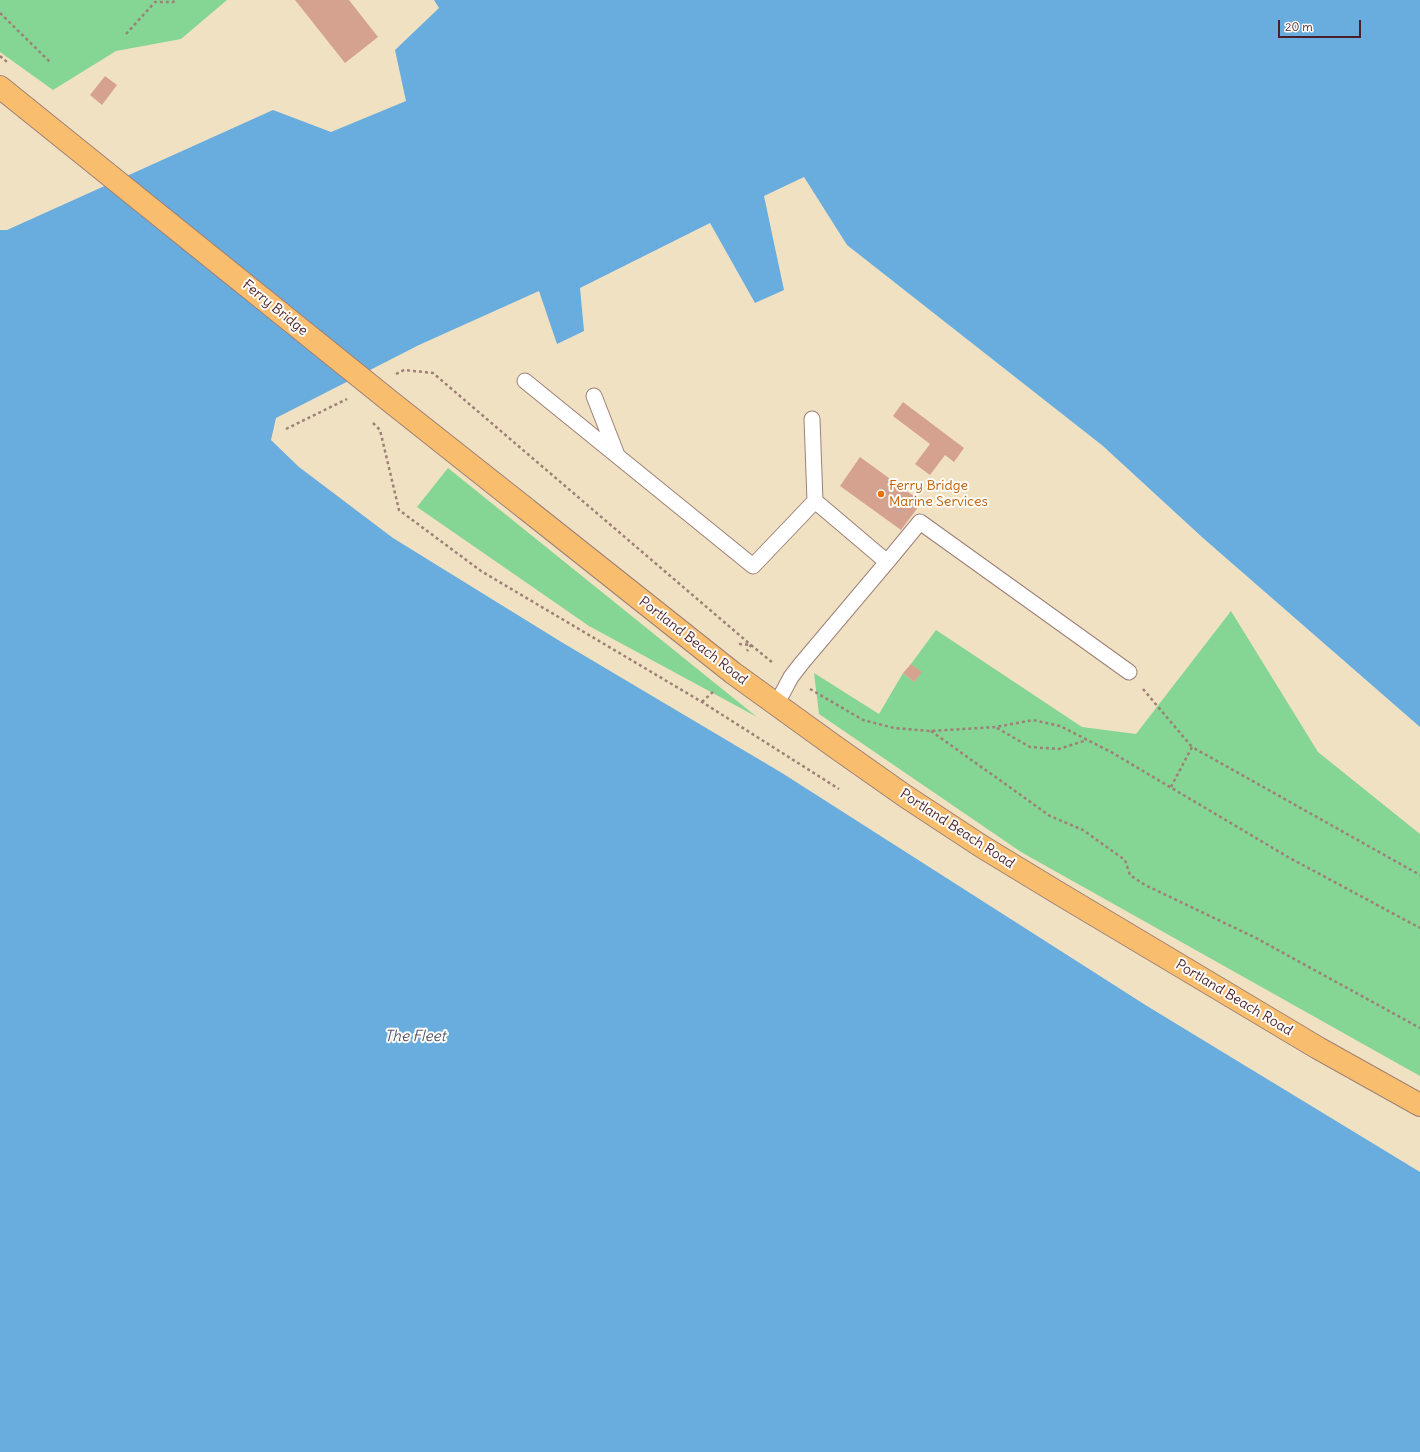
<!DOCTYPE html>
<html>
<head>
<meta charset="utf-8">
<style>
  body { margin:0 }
  #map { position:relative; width:1420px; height:1452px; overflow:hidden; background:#f1e1c3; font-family:Delius,sans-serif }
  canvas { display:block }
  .scale { position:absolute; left:1278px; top:20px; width:83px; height:18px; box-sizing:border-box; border:2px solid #4a1f2b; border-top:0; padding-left:5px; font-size:12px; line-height:14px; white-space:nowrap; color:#4a1f2b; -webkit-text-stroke:3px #fdfcf7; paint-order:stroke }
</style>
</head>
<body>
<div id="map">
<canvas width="1420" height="1452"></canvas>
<div class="scale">20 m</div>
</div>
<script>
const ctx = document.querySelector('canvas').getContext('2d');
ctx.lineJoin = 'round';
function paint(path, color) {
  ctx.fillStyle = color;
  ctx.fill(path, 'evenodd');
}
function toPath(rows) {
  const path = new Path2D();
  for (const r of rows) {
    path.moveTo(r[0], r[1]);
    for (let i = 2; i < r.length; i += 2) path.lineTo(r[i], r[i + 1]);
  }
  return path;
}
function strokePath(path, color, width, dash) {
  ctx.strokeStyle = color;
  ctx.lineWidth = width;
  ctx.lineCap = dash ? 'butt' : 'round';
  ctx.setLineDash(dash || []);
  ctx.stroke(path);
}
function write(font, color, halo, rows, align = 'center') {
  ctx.font = font + ' Delius,sans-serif';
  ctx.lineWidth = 4;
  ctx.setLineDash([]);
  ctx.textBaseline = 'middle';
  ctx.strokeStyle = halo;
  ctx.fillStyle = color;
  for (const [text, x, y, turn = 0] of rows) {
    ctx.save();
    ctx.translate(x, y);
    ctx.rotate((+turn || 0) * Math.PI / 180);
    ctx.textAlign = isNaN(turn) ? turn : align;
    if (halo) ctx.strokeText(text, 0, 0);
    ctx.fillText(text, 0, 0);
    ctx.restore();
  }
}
const green = toPath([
  [0,0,227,0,181,39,116,51,53,90,0,52],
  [448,468,757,717,589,626,417,507],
  [1231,611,1318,752,1420,834,1420,1076,1021,852,819,714,814,673,879,714,903,673,914,682,921,672,911,664,936,630,1082,727,1136,734]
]);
const water = toPath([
  [434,0,1420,0,1420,727,1203,538,1103,446,847,245,804,177,764,196,784,290,755,303,710,223,580,288,584,331,557,344,539,291,419,345,276,418,271,440,299,467,393,538,563,643,782,773,1147,1006,1420,1172,1420,1452,0,1452,0,230,7,230,273,110,331,132,406,101,395,50,439,8]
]);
const building = toPath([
  [295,0,349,0,378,37,345,63],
  [105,76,117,85,102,105,90,95],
  [903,402,964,448,954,462,945,455,930,475,915,464,930,444,893,416],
  [860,457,922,502,901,530,840,486],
  [911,664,922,672,914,682,903,673]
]);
const path = toPath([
  [0,13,51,63],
  [126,34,155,2,173,2,176,0],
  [0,56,7,62],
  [396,374,404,370,433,373,751,645,747,651],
  [373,423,380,430,399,510,481,571,702,702,839,789],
  [286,429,347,399],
  [739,644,751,645,773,663],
  [810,689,863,720,894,728,930,731,996,727,1033,720,1060,726,1111,752,1288,857,1420,928],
  [1143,689,1192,747],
  [702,702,715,690],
  [997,728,1030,747,1059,749,1087,740],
  [931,731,1050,816,1083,830,1125,860,1130,875,1145,885,1256,938,1420,1028],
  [1171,787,1192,747,1420,875]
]);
const lane = toPath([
  [525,381,753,566,815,501,887,562,801,664,791,677,776,705],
  [594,396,617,455],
  [812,419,815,501],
  [887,562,920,522,1129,672]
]);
const highway = toPath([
  [0,87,26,108],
  [525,508,733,673,834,746,905,796,981,846,1060,894,1318,1048,1420,1105]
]);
const highwayBridge = toPath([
  [26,108,391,402,525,508]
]);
const markers = [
  [881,494,4,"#e8710a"]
];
const streetNames = [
  ["Ferry Bridge",275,308,39],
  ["Portland Beach Road",693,641,38],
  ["Portland Beach Road",957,829,33],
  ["Portland Beach Road",1234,998,31]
];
const foodNames = [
  ["Ferry Bridge",889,486],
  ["Marine Services",889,502]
];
const waterNames = [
  ["The Fleet",415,1037]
];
paint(green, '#85d595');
paint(water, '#69adde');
paint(building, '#d6a290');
strokePath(lane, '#9e8077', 17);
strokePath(highway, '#9e8077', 24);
strokePath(path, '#9e8077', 2.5, [3, 3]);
strokePath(lane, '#fff', 15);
strokePath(highway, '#f9be6d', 22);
strokePath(highwayBridge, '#9e8077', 24, []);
strokePath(highwayBridge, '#f9be6d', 22);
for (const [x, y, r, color] of markers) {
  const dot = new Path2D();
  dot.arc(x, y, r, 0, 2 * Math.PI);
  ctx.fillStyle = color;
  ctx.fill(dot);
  strokePath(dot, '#fdfcf7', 1.5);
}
write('14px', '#4a1f2b', '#fdfcf7', streetNames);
write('14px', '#c56008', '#fdfcf7', foodNames, 'left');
write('italic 15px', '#565873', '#fdfcf7', waterNames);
</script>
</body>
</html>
